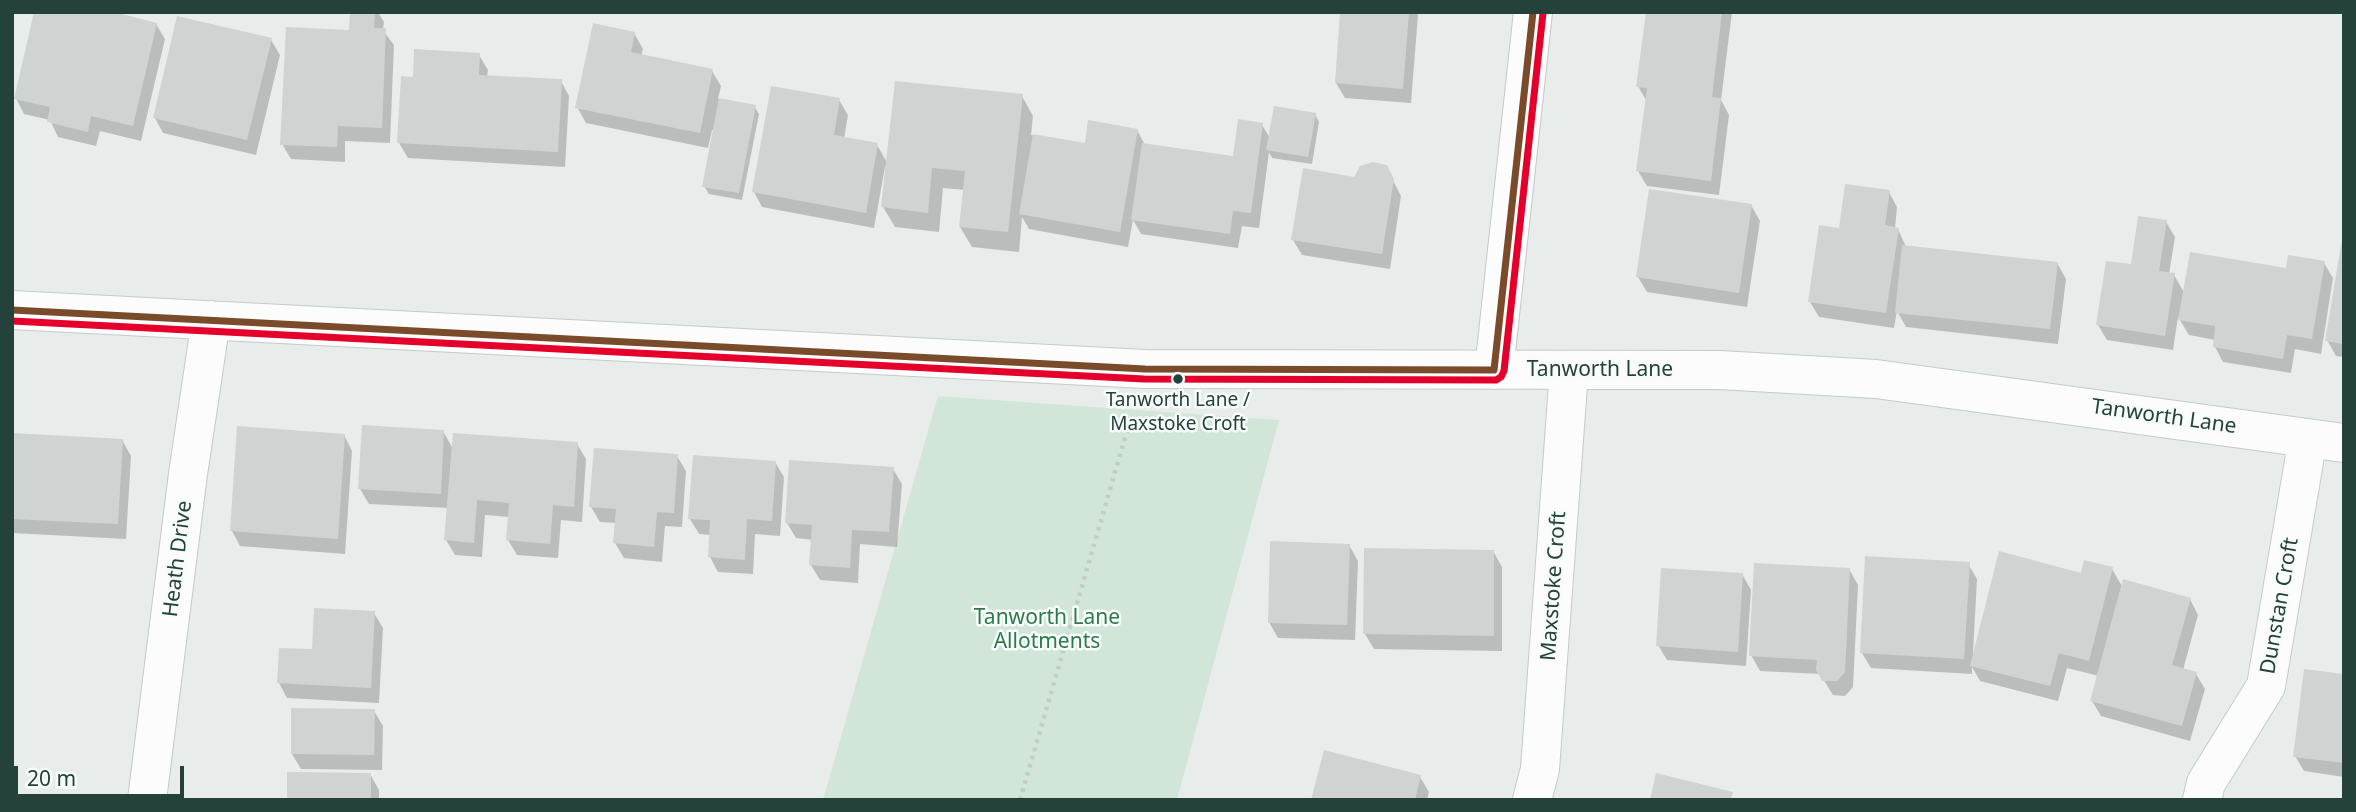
<!DOCTYPE html>
<html>
<head>
<meta charset="utf-8">
<style>
  body { margin:0 }
  #map { position:relative; width:2356px; height:812px; overflow:hidden; background:#e8edeb; font-family:"Noto Sans",sans-serif }
  canvas { display:block }
  .frame { position:absolute; inset:0; border:14px solid #24423a; pointer-events:none }
  .scale { position:absolute; left:14px; top:766px; width:170px; height:32px; box-sizing:border-box; border:4px solid #24423a; border-top:0; padding-left:9px; font-size:21px; line-height:24px; white-space:nowrap; color:#24423a; -webkit-text-stroke:5px #f7fbf9; paint-order:stroke }
</style>
</head>
<body>
<div id="map">
<canvas width="2356" height="812"></canvas>
<div class="frame"></div>
<div class="scale">20 m</div>
</div>
<script>
const ctx = document.querySelector('canvas').getContext('2d');
ctx.lineJoin = 'round';
function paint(path, color) {
  ctx.fillStyle = color;
  ctx.fill(path, 'evenodd');
}
function toPath(rows) {
  const path = new Path2D();
  for (const r of rows) {
    path.moveTo(r[0], r[1]);
    for (let i = 2; i < r.length; i += 2) path.lineTo(r[i], r[i + 1]);
  }
  return path;
}
function strokePath(path, color, width, dash) {
  ctx.strokeStyle = color;
  ctx.lineWidth = width;
  ctx.lineCap = dash ? 'butt' : 'round';
  ctx.setLineDash(dash || []);
  ctx.stroke(path);
}
function write(font, color, halo, rows, align = 'center') {
  ctx.font = font + ' "Noto Sans",sans-serif';
  ctx.lineWidth = 5;
  ctx.setLineDash([]);
  ctx.textBaseline = 'middle';
  ctx.strokeStyle = halo;
  ctx.fillStyle = color;
  for (const [text, x, y, turn = 0] of rows) {
    ctx.save();
    ctx.translate(x, y);
    ctx.rotate((+turn || 0) * Math.PI / 180);
    ctx.textAlign = isNaN(turn) ? turn : align;
    if (halo) ctx.strokeText(text, 0, 0);
    ctx.fillText(text, 0, 0);
    ctx.restore();
  }
}
const green = toPath([
  [938,396,1279,420,1177,800,823,800]
]);
const shadow = toPath([
  [351,12,378,12,384,22,383,30,394,45,390,143,345,141,345,162,291,159,282,144,351,32],
  [1342,12,1416,12,1418,15,1411,103,1345,98,1336,83],
  [1647,12,1732,12,1721,100,1729,115,1719,195,1647,186,1638,171,1647,102,1638,86],
  [156,24,165,39,141,141,100,131,96,146,58,137,50,120,24,114,16,98],
  [634,33,643,49,641,56,712,71,721,86,718,99,754,106,759,114,742,200,709,194,704,186,715,130,712,130,708,148,586,123,577,107],
  [271,40,280,55,256,155,163,133,155,118],
  [479,55,488,70,487,77,561,81,569,96,565,167,408,158,399,143,414,79],
  [1022,96,1033,116,1031,135,1086,145,1137,130,1145,145,1235,158,1262,125,1270,138,1315,114,1319,122,1312,164,1272,158,1269,152,1259,228,1242,226,1238,248,1141,234,1133,220,1128,247,1029,229,1022,217,1019,252,972,247,960,227,965,190,943,188,939,232,895,227,883,207,888,168,885,167,874,228,762,207,754,192,839,100,848,115,844,139,877,145,888,164],
  [1386,167,1401,196,1390,269,1302,255,1293,240,1355,179],
  [1889,192,1897,207,1895,229,1898,229,1906,247,2057,263,2066,279,2058,344,1906,327,1897,311,1894,328,1819,317,1810,302,1840,230],
  [1751,205,1760,221,1747,307,1647,292,1638,277],
  [2166,222,2175,237,2169,274,2174,275,2185,294,2324,263,2333,278,2321,354,2295,349,2291,373,2223,362,2215,347,2215,340,2189,335,2178,317,2173,350,2107,340,2098,325,2132,266],
  [2344,241,2344,357,2336,356,2327,340],
  [443,431,453,449,577,444,586,459,582,522,561,520,558,558,517,555,508,540,510,517,485,515,482,557,455,555,446,540,449,508,369,504,360,489],
  [12,434,122,440,131,456,126,539,12,533],
  [344,435,352,451,345,554,240,546,232,531],
  [677,456,686,471,682,527,665,526,662,562,624,558,615,543,617,523,600,522,591,507],
  [775,462,784,477,780,536,755,534,753,574,718,572,710,557,711,535,699,534,690,519],
  [893,469,902,484,897,547,860,544,858,583,820,580,811,565,813,540,796,538,787,523],
  [1349,545,1358,561,1355,640,1278,638,1269,622],
  [1493,551,1502,567,1502,651,1374,649,1365,634],
  [1968,564,1977,579,1973,653,2082,575,2112,569,2123,588,2190,599,2198,615,2183,670,2196,674,2205,689,2190,741,2101,716,2092,701,2099,676,2067,668,2058,701,1980,681,1972,667,1972,674,1871,668,1862,653],
  [1849,569,1858,585,1853,687,1845,696,1833,695,1820,674,1760,671,1751,655],
  [1742,574,1751,590,1746,666,1667,660,1658,645],
  [374,613,383,628,379,703,287,698,279,683,314,651],
  [2344,676,2344,777,2304,771,2295,756],
  [374,711,383,726,382,770,301,769,292,754],
  [370,774,379,790,379,800,289,800],
  [1420,777,1429,792,1427,800,1313,800]
]);
const building = toPath([
  [34,12,114,12,157,23,133,126,91,116,88,132,47,122,50,107,14,99],
  [350,12,375,12,374,28,386,28,382,128,338,126,337,147,280,145,286,27,349,30],
  [1340,12,1409,12,1403,89,1335,83],
  [1646,12,1722,12,1712,97,1721,98,1711,181,1636,171,1647,88,1636,87],
  [177,16,272,38,247,140,153,118],
  [593,23,635,32,631,52,713,69,700,133,575,108],
  [414,49,480,53,479,75,562,79,558,152,397,143,401,76,413,77],
  [895,81,1023,94,1008,232,959,227,965,171,932,168,928,213,881,207],
  [771,86,840,98,834,135,878,143,866,213,752,192],
  [719,98,756,105,739,193,702,187],
  [1274,106,1316,113,1308,157,1266,150],
  [1238,119,1263,123,1251,213,1233,211,1230,234,1131,220,1142,143,1233,156],
  [1088,120,1138,129,1120,232,1019,214,1033,134,1085,143],
  [1373,162,1387,165,1394,179,1382,254,1291,240,1303,168,1354,177,1360,166],
  [1845,184,1890,190,1885,225,1899,228,1886,313,1808,302,1819,225,1839,228],
  [1649,189,1752,204,1739,293,1636,277],
  [2138,216,2167,220,2159,271,2175,273,2165,336,2096,325,2106,261,2131,264],
  [2342,239,2344,239,2344,344,2325,341],
  [1902,245,2058,262,2050,329,1895,313],
  [2190,252,2286,268,2288,255,2325,261,2312,339,2287,335,2283,359,2213,347,2215,326,2178,320],
  [362,425,444,430,441,494,358,489],
  [237,426,345,434,338,539,230,531],
  [12,433,123,439,118,524,12,519],
  [453,433,578,442,574,507,553,505,550,544,506,540,509,503,477,500,474,543,444,540],
  [594,448,678,454,674,513,657,512,654,547,613,543,616,509,589,507],
  [693,455,776,461,772,521,747,519,745,560,708,557,710,520,688,519],
  [789,460,894,467,889,532,852,530,850,568,809,565,812,525,785,523],
  [1270,541,1350,544,1347,625,1268,623],
  [1364,548,1494,550,1494,636,1363,634],
  [1999,551,2081,573,2084,560,2113,567,2089,661,2059,653,2050,686,1970,666],
  [1865,556,1970,562,1964,659,1860,653],
  [1754,563,1850,568,1845,672,1837,681,1822,681,1816,670,1817,660,1749,656],
  [1661,568,1743,573,1738,652,1656,646],
  [2123,579,2191,598,2172,665,2197,672,2182,726,2090,701],
  [314,608,375,611,371,688,277,683,279,648,312,649],
  [2304,669,2344,674,2344,763,2293,757],
  [291,708,375,709,374,755,291,754],
  [1324,750,1421,775,1415,800,1311,800],
  [287,772,371,773,371,800,287,800],
  [1656,773,1733,792,1731,800,1650,800]
]);
const path = toPath([
  [1020,800,1131,417]
]);
const minor = toPath([
  [12,310,1145,369,1720,370,1876,379,2344,443],
  [1494,370,1533,12],
  [147,800,188,474,211,320],
  [1532,800,1540,769,1569,371],
  [2202,800,2206,783,2266,686,2308,438]
]);
const bus1 = toPath([
  [12,310,1145,369,1494,370,1533,12]
]);
const bus2 = toPath([
  [12,321,1144,379,1496,380,1501,377,1504,371,1543,13]
]);
const markers = [
  [1178,379,6,"#24423a"]
];
const busNames = [
  ["Tanworth Lane /",1178,401],
  ["Maxstoke Croft",1178,425]
];
const streetNames = [
  ["Tanworth Lane",1600,370],
  ["Tanworth Lane",2164,417,8],
  ["Heath Drive",178,559,-83],
  ["Maxstoke Croft",1554,586,-86],
  ["Dunstan Croft",2280,606,-80]
];
const parkNames = [
  ["Tanworth Lane",1047,618],
  ["Allotments",1047,642]
];
paint(green, '#d1e6d8');
paint(shadow, '#0003');
paint(building, '#cfd4d2');
strokePath(minor, '#c5cac8', 40);
strokePath(path, '#c3ccca', 4.5, [3.5, 5]);
strokePath(minor, '#fcfcfc', 38);
strokePath(bus1, '#7a4b2a', 7);
strokePath(bus2, '#e4002b', 7);
for (const [x, y, r, color] of markers) {
  const dot = new Path2D();
  dot.arc(x, y, r, 0, 2 * Math.PI);
  ctx.fillStyle = color;
  ctx.fill(dot);
  strokePath(dot, '#f7fbf9', 2.5);
}
write('19px', '#24423a', '#f7fbf9', busNames);
write('21px', '#24423a', '#f7fbf9', streetNames);
write('21px', '#2d7a4b', '#f7fbf9', parkNames);
</script>
</body>
</html>
